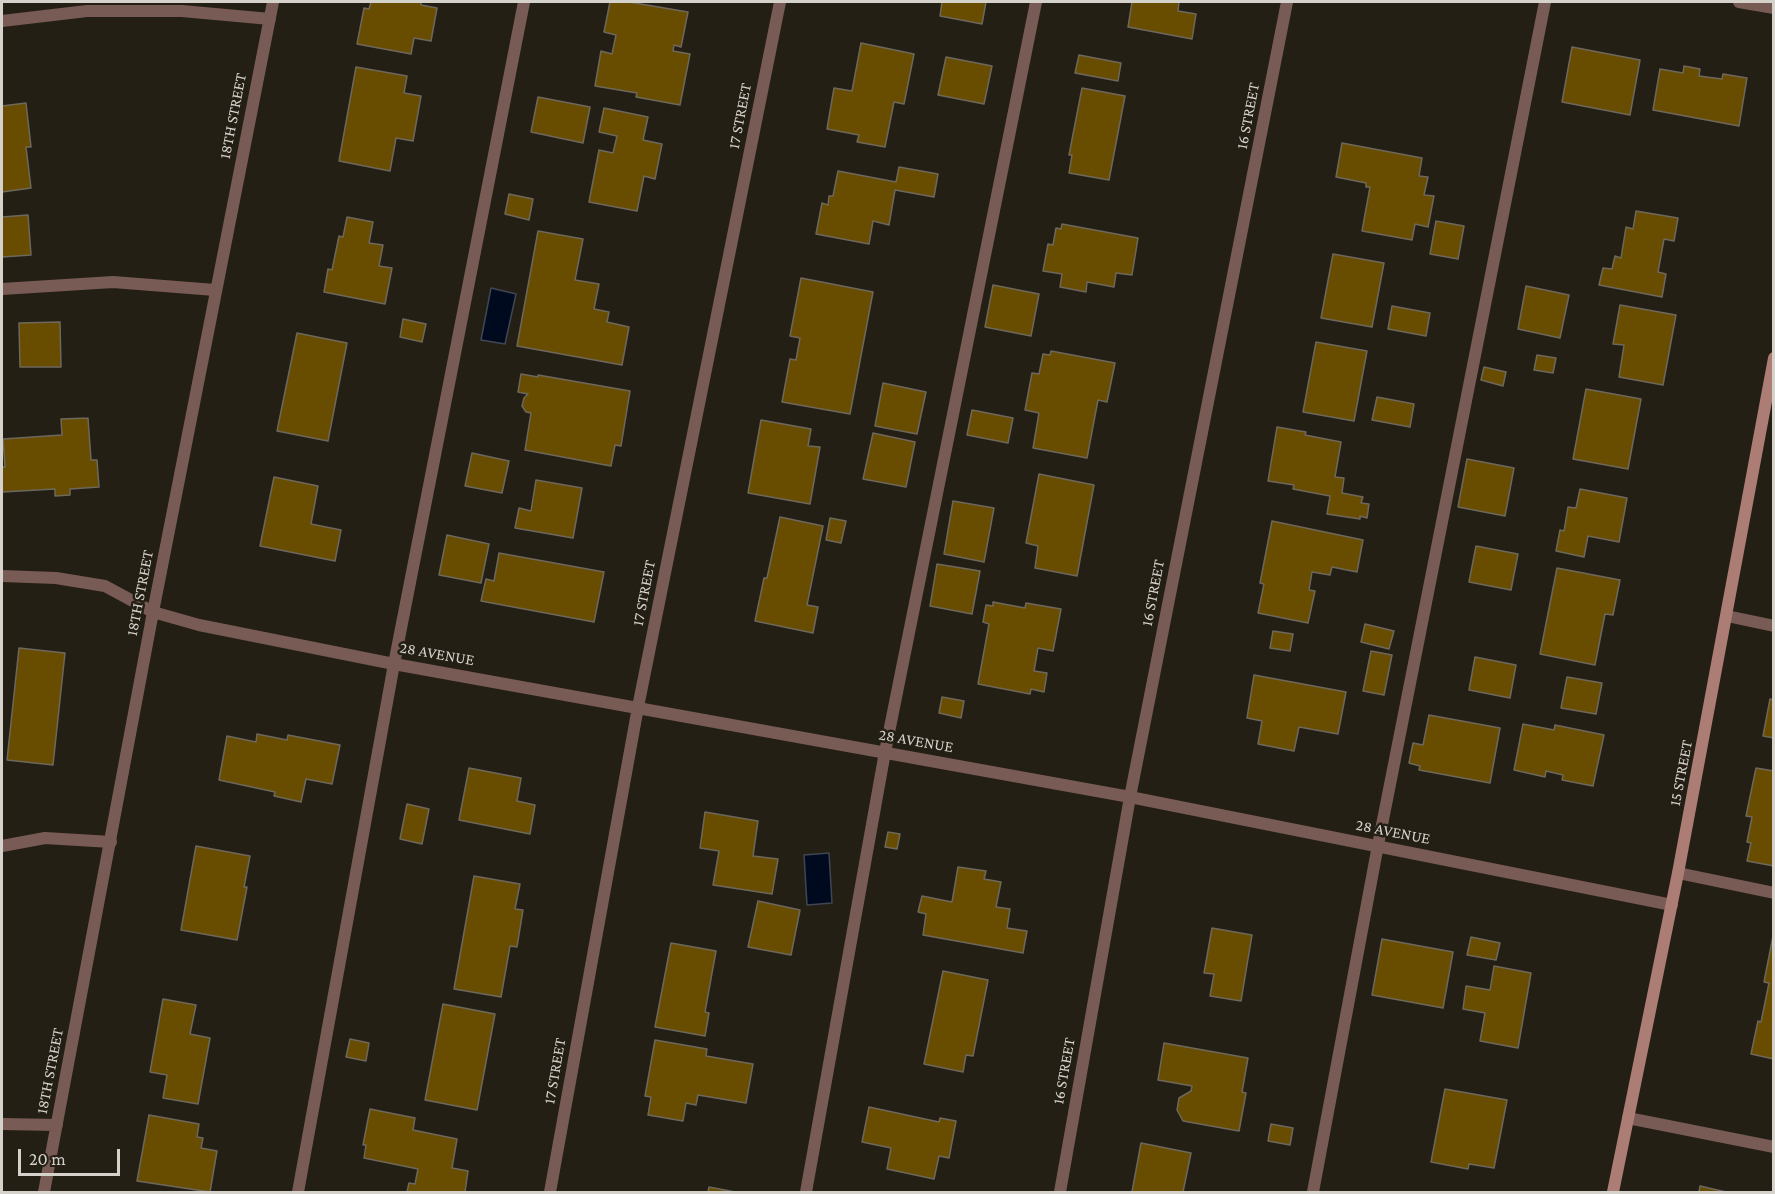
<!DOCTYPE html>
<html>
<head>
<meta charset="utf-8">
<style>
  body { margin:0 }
  #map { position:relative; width:1775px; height:1194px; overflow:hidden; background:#241f15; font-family:"Crimson Pro",serif }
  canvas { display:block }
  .frame { position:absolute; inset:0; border:3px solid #d5d1cb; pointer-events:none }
  .scale { position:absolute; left:18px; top:1149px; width:102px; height:27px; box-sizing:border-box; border:3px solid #d5d1cb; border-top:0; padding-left:8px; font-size:18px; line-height:21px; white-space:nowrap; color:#d5d1cb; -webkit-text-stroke:4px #241f15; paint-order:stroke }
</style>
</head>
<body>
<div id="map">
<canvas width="1775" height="1194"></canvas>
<div class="frame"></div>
<div class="scale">20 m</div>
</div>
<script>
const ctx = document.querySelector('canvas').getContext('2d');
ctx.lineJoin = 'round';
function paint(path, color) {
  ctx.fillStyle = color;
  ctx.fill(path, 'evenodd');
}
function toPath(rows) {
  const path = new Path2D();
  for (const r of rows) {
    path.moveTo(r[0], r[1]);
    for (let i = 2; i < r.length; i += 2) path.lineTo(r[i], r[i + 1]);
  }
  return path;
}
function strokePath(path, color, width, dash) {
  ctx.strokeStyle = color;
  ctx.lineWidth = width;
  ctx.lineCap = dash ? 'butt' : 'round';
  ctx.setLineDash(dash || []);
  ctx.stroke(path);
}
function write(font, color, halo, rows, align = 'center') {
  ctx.font = font + ' "Crimson Pro",serif';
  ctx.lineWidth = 5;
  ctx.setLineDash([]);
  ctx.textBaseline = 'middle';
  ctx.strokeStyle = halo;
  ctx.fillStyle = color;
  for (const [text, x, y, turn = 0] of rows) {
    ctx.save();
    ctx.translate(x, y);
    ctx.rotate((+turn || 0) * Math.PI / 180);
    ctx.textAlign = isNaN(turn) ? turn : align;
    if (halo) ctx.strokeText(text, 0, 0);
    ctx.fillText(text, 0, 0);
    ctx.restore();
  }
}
const water = toPath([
  [491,288,516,294,505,344,481,340,491,288],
  [829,853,832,903,807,905,804,855,829,853]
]);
const building = toPath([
  [371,2,421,2,421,5,437,8,431,41,414,38,411,54,357,44,364,8,369,9,371,2],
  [610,2,629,2,688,12,681,47,674,45,673,51,690,54,680,105,636,97,637,93,595,86,601,51,612,54,616,35,604,32,610,2],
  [942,2,986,2,982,24,940,16,942,2],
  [1132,2,1179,2,1178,11,1196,14,1192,39,1128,27,1132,2],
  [861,43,914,54,904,104,894,102,885,147,857,142,859,135,827,129,834,88,852,91,861,43],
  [1572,47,1640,60,1630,115,1562,102,1572,47],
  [1079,55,1121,63,1118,81,1075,73,1079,55],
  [946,57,992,66,984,104,938,95,946,57],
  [1684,66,1700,69,1699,76,1722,79,1723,74,1747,78,1739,126,1653,110,1660,69,1683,73,1684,66],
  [356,67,407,76,404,93,421,96,413,141,396,138,390,171,339,161,356,67],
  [1082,88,1125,96,1109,180,1069,173,1072,155,1069,155,1082,88],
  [538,97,590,107,583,143,531,132,538,97],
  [26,103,31,147,26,147,31,188,2,192,2,106,26,103],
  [604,108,648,117,643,140,662,144,655,179,644,176,637,211,589,202,599,150,613,153,617,136,599,132,604,108],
  [1342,143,1422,158,1419,176,1428,177,1424,195,1434,196,1428,227,1415,224,1412,240,1362,231,1370,187,1366,187,1366,183,1336,177,1342,143],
  [899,167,938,174,934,197,895,190,889,225,873,221,869,244,816,234,822,203,828,205,829,196,833,196,838,171,896,182,899,167],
  [509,194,533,199,529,220,505,214,509,194],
  [1636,211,1678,218,1674,241,1664,239,1658,272,1666,274,1662,297,1599,285,1603,268,1612,269,1615,256,1621,258,1626,227,1633,229,1636,211],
  [28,215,31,255,2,257,2,217,28,215],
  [347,217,373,222,369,243,383,245,379,266,392,268,385,304,324,292,328,269,332,270,339,236,343,237,347,217],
  [1436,221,1464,226,1458,259,1430,254,1436,221],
  [1062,224,1138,238,1132,275,1116,273,1114,287,1087,282,1086,292,1060,287,1062,274,1043,271,1048,244,1053,245,1056,228,1061,229,1062,224],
  [538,231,583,239,575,280,599,284,594,309,609,312,607,322,629,327,622,365,517,346,538,231],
  [1333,254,1384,263,1372,327,1321,318,1333,254],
  [801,278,873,292,850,414,782,402,790,359,796,360,800,338,790,336,801,278],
  [993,285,1039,294,1031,336,985,327,993,285],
  [1526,286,1569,295,1560,338,1518,329,1526,286],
  [1620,305,1676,315,1663,385,1619,377,1624,345,1613,344,1620,305],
  [1392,306,1430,313,1426,336,1388,329,1392,306],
  [403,319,426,324,422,342,400,337,403,319],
  [60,322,61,367,20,367,19,323,60,322],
  [297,333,347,343,328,441,277,431,297,333],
  [1316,342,1367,351,1354,421,1303,412,1316,342],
  [1051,351,1115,363,1107,402,1098,400,1087,458,1033,448,1039,413,1025,410,1032,373,1039,374,1043,354,1050,355,1051,351],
  [1537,355,1556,358,1553,373,1534,370,1537,355],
  [1484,367,1506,372,1503,386,1481,380,1484,367],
  [521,374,538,377,538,375,630,391,621,446,615,445,611,466,525,450,531,413,526,412,522,406,524,398,528,394,518,392,521,374],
  [883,383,926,392,917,434,875,426,883,383],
  [1586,389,1641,399,1628,469,1573,459,1586,389],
  [1377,397,1414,404,1410,427,1372,420,1377,397],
  [972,410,1013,418,1008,443,967,435,972,410],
  [88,418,91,460,97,460,99,487,70,489,70,495,55,496,55,489,2,492,2,467,5,467,3,439,62,435,61,419,88,418],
  [761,420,811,429,808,446,820,447,810,504,748,493,761,420],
  [1277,427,1306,432,1305,435,1341,442,1335,477,1344,478,1342,493,1363,497,1361,503,1369,504,1367,518,1360,516,1360,519,1327,514,1330,496,1293,489,1294,485,1268,481,1277,427],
  [873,433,915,442,906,487,863,479,873,433],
  [472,453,509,461,502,493,465,486,472,453],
  [1467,459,1514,468,1505,516,1458,507,1467,459],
  [1039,474,1094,485,1077,576,1035,568,1038,546,1026,543,1039,474],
  [274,477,318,486,311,524,341,530,335,561,260,546,274,477],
  [536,480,582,488,573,538,515,528,519,508,531,511,536,480],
  [1580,489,1627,498,1619,542,1588,536,1584,557,1556,551,1560,530,1564,531,1568,507,1576,508,1580,489],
  [953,501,994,508,984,562,944,554,953,501],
  [780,517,823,526,807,605,818,607,813,633,755,621,764,578,767,578,780,517],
  [830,518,846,521,841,543,826,540,830,518],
  [1272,521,1363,540,1357,572,1332,567,1330,575,1312,572,1309,590,1315,591,1308,623,1258,613,1264,584,1260,583,1272,521],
  [447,535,489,544,481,583,439,575,447,535],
  [1476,546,1518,554,1511,590,1469,582,1476,546],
  [499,553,604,572,594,622,481,601,486,579,494,581,499,553],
  [937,564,980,571,972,614,930,606,937,564],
  [1557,568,1620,580,1613,615,1605,614,1595,665,1540,654,1557,568],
  [993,602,1025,608,1026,603,1061,609,1053,651,1038,648,1034,671,1047,673,1044,692,1031,689,1030,694,978,684,989,624,983,622,986,605,993,606,993,602],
  [1365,624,1394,631,1389,649,1361,642,1365,624],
  [1273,631,1293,634,1290,651,1270,648,1273,631],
  [19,648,65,653,53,765,7,760,19,648],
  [1371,651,1392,655,1384,695,1363,691,1371,651],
  [1475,657,1516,665,1510,698,1469,690,1475,657],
  [1254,675,1346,692,1338,734,1299,727,1294,751,1258,744,1262,721,1247,718,1254,675],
  [1567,677,1602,683,1596,714,1561,708,1567,677],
  [942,697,964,701,961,718,939,713,942,697],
  [1770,699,1774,700,1774,738,1763,736,1770,699],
  [1429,715,1500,728,1490,783,1419,770,1420,766,1409,763,1413,743,1423,745,1429,715],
  [1523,724,1554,730,1555,725,1604,735,1593,786,1562,780,1563,775,1546,771,1545,777,1514,770,1523,724],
  [257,734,287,740,288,735,340,745,332,784,306,779,301,802,274,796,275,792,219,780,227,736,256,742,257,734],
  [469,768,521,778,517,801,535,805,530,834,459,820,469,768],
  [1756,768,1774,771,1774,866,1747,861,1751,843,1747,842,1752,817,1746,816,1756,768],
  [407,804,429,809,422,844,400,839,407,804],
  [705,812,758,821,753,856,778,859,772,894,713,885,719,851,700,848,705,812],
  [888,832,900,834,897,849,885,847,888,832],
  [196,846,250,856,244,887,247,887,237,940,181,930,196,846],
  [958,867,986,871,984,879,1001,882,996,907,1010,909,1007,928,1027,931,1023,953,923,935,926,914,918,912,922,896,952,902,958,867],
  [474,876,520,884,515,909,523,910,517,947,510,946,501,997,454,989,474,876],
  [758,901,800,910,791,955,748,947,758,901],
  [1212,928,1252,935,1241,1001,1210,996,1214,974,1204,973,1212,928],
  [1773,936,1774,936,1774,1059,1751,1054,1758,1021,1761,1022,1769,983,1764,982,1773,936],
  [1471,937,1500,943,1496,960,1467,955,1471,937],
  [1382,939,1453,952,1443,1008,1372,995,1382,939],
  [671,943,716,951,705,1012,709,1013,705,1036,655,1027,671,943],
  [1494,966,1531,973,1518,1048,1480,1041,1485,1013,1463,1009,1466,986,1490,990,1494,966],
  [943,971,988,980,973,1056,966,1055,963,1072,924,1064,943,971],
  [163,999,196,1005,190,1034,210,1038,198,1104,163,1098,167,1075,150,1072,163,999],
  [443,1004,495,1014,477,1110,425,1100,443,1004],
  [350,1039,369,1043,366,1061,346,1057,350,1039],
  [655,1040,707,1049,706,1056,753,1064,746,1103,698,1095,696,1105,686,1103,683,1121,648,1115,651,1097,645,1096,655,1040],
  [1164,1043,1248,1058,1242,1092,1246,1093,1239,1131,1183,1121,1177,1110,1179,1098,1191,1091,1192,1086,1158,1080,1164,1043],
  [1445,1089,1507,1100,1494,1168,1469,1164,1468,1169,1431,1162,1445,1089],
  [869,1107,939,1122,940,1118,956,1121,949,1158,939,1156,934,1179,887,1169,891,1148,862,1142,869,1107],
  [370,1109,415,1118,413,1130,457,1139,452,1168,468,1171,465,1192,407,1192,409,1183,415,1184,418,1169,364,1158,366,1145,363,1145,370,1109],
  [149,1115,199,1124,197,1137,203,1138,201,1148,217,1151,210,1192,137,1181,149,1115],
  [1271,1124,1293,1128,1290,1145,1268,1141,1271,1124],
  [1141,1143,1191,1153,1183,1192,1132,1192,1141,1143],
  [1700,1186,1726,1192,1699,1192,1700,1186],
  [709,1187,735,1192,708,1192,709,1187]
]);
const lane = toPath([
  [2,289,113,282,215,290],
  [2,846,45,838,111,842],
  [1678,873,1774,893],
  [298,1192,394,664,524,2],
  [806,1192,885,752,1036,2],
  [1313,1192,1378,845,1545,2]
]);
const street = toPath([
  [1739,2,1774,8],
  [2,21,87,11,182,11,270,19],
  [2,576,56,578,105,586,153,612,199,625,394,664,1130,797,1672,905],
  [1727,616,1774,626],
  [1628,1118,1774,1147],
  [2,1124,57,1125],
  [44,1192,153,612,273,2],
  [550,1192,638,707,780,2],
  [1060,1192,1130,797,1287,2]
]);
const secondary = toPath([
  [1613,1192,1678,873,1774,358]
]);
const streetNames = [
  ["18TH STREET",233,116,-79],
  ["17 STREET",740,116,-79],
  ["16 STREET",1248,116,-79],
  ["18TH STREET",140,593,-79],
  ["17 STREET",644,593,-79],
  ["16 STREET",1153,593,-79],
  ["28 AVENUE",437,654,10],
  ["28 AVENUE",916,741,10],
  ["15 STREET",1681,773,-79],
  ["28 AVENUE",1393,832,11],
  ["18TH STREET",50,1071,-79],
  ["17 STREET",555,1071,-80],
  ["16 STREET",1064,1071,-80]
];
paint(water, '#000a1f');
strokePath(water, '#404653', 1.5);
paint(building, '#684d01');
strokePath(building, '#6e685c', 1.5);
strokePath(lane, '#795b55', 12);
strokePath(street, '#795b55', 12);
strokePath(secondary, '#ac7d74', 12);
write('16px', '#d5d1cb', '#241f15', streetNames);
</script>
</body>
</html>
